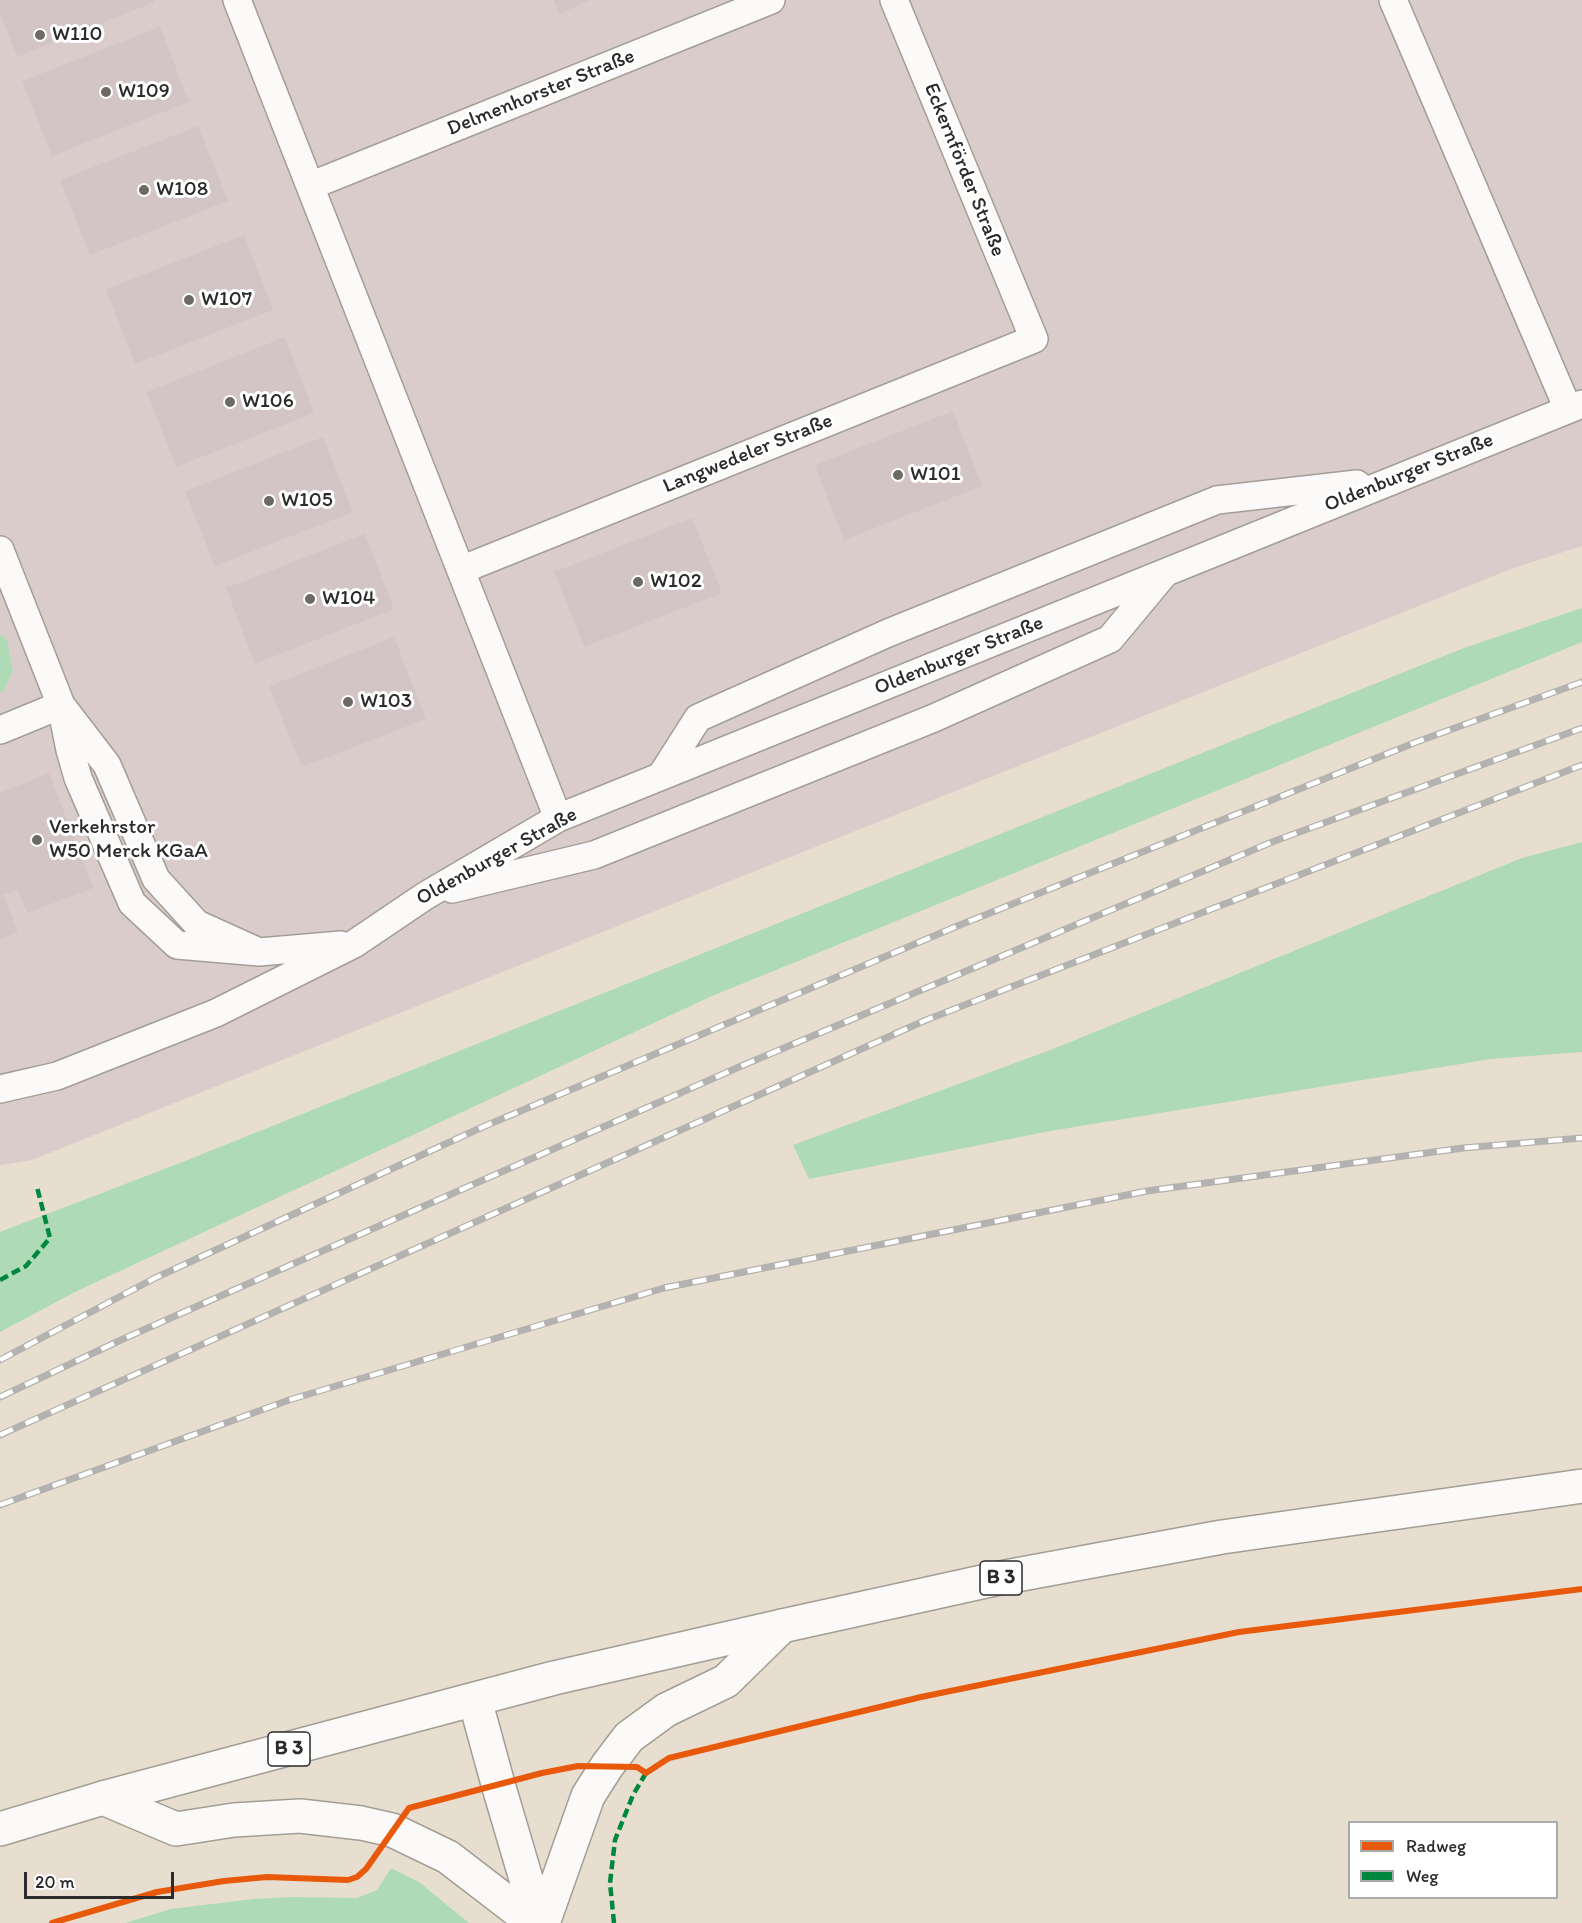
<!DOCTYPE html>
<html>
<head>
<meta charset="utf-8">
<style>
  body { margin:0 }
  #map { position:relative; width:1582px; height:1923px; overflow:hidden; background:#e7decf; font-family:Itim,sans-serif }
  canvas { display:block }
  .legend { position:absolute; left:1348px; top:1821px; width:210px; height:78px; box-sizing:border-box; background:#fff; border:2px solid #aaa; margin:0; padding:8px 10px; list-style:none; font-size:18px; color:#2b2b2b }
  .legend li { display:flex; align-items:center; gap:12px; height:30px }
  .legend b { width:30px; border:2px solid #aaa }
  .scale { position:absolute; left:24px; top:1872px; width:150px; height:27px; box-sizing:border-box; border:3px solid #2b2b2b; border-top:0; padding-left:8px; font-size:18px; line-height:21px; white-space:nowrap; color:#2b2b2b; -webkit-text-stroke:4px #fff; paint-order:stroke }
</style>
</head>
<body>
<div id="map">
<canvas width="1582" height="1923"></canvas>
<ul class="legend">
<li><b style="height:8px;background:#e8590c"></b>Radweg</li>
<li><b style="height:8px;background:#00873e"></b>Weg</li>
</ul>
<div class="scale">20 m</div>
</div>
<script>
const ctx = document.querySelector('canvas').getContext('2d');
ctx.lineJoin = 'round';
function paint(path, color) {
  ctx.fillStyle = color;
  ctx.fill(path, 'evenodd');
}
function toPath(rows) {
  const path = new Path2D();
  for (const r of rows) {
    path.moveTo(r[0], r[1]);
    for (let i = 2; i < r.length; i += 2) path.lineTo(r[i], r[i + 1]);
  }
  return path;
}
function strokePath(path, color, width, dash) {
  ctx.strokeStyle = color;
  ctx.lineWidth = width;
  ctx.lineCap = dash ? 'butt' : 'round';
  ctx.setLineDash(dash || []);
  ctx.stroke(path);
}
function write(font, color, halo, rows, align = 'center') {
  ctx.font = font + ' Itim,sans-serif';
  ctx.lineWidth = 6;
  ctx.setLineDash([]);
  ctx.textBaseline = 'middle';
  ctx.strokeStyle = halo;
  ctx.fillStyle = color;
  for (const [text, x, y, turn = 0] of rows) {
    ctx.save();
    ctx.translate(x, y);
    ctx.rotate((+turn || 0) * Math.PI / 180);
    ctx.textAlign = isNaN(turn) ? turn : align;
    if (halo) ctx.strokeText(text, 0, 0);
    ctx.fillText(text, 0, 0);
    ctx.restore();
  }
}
const industrial = toPath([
  [0,0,1582,0,1582,546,1511,569,32,1160,0,1165]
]);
const green = toPath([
  [1582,608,1582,642,712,996,77,1291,0,1332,0,1232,175,1165,1464,648],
  [0,634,7,640,13,671,4,690,0,692],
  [1582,842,1582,1052,1491,1059,1050,1131,809,1179,793,1145,1053,1049,1522,858],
  [391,1868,419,1882,469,1923,125,1923,171,1909,253,1899,290,1897,357,1898,377,1890]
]);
const building = toPath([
  [0,0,154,0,155,2,17,57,0,13],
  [554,0,591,0,559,14],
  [160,27,189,102,52,156,22,81],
  [198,126,228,201,90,255,60,180],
  [244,235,273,310,135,364,106,289],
  [285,337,314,413,176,467,147,392],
  [953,411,982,486,844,540,815,465],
  [323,437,353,512,215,566,185,491],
  [692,518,722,593,584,647,554,572],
  [365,534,394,609,255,664,226,588],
  [394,637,426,719,302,767,269,686],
  [49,773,93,888,27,913,18,889,3,895,18,932,0,939,0,793]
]);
const service = toPath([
  [237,0,558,818],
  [1393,0,1568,409],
  [310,186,771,0],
  [0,550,61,705,70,750,78,778,132,903,177,945,259,952],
  [461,570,1034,339,894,0],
  [64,709,107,765,156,879,197,924,259,952,341,945],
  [0,730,61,705],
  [661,776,698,718,888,633,1217,500,1357,484],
  [452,889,594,855,934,718,1110,639,1164,574],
  [0,1089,57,1076,216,1013,354,944,425,896,558,818,1582,404]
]);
const secondary = toPath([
  [475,1700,498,1784,539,1923],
  [103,1798,176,1829,234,1820,300,1816,361,1823,392,1830,448,1857,534,1923],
  [543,1923,588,1796,607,1766,629,1737,666,1710,726,1681,782,1626]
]);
const primary = toPath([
  [0,1829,103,1798,554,1678,782,1626,1000,1578,1222,1537,1582,1486]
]);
const rail = toPath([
  [0,1360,155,1278,478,1129,955,927,1419,741,1582,682],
  [0,1397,123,1339,739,1067,1272,842,1582,728],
  [0,1435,926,1020,1582,765],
  [0,1505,289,1400,664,1288,1147,1191,1463,1148,1582,1138]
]);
const quiet = toPath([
  [0,1280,26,1266,50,1238,37,1187],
  [614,1923,610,1883,615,1840,633,1795,646,1773]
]);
const cycleway = toPath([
  [52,1923,157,1892,224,1881,267,1877,348,1880,357,1877,366,1869,409,1808,542,1773,578,1766,637,1767,646,1773,669,1758,921,1697,1239,1632,1582,1589]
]);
const markers = [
  [40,35,6,"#6d6a64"],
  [106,92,6,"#6d6a64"],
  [144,190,6,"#6d6a64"],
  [189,300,6,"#6d6a64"],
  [230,402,6,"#6d6a64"],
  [898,475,6,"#6d6a64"],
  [269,501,6,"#6d6a64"],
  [638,582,6,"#6d6a64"],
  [310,599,6,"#6d6a64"],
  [348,702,6,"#6d6a64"],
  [37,840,6,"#6d6a64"]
];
const shields = [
  [1001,1578,42],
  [289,1749,42]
];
const shieldNames = [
  ["B 3",1001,1578],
  ["B 3",289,1749]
];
const poiNames = [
  ["W110",52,35],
  ["W109",118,92],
  ["W108",156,190],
  ["W107",201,300],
  ["W106",242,402],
  ["W101",910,475],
  ["W105",281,501],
  ["W102",650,582],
  ["W104",322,599],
  ["W103",360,702],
  ["Verkehrstor",49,828],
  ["W50 Merck KGaA",49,852]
];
const streetNames = [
  ["Delmenhorster Straße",541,93,-22],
  ["Eckernförder Straße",964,170,68],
  ["Langwedeler Straße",748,454,-22],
  ["Oldenburger Straße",1409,473,-22],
  ["Oldenburger Straße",959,656,-22],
  ["Oldenburger Straße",497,857,-29]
];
paint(industrial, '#dbcccc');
paint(green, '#aedbb5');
paint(building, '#d3c4c6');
strokePath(service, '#a39e95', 30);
strokePath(secondary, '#a39e95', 36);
strokePath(primary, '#a39e95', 36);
strokePath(service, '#fbfaf8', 27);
strokePath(secondary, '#fbfaf8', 33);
strokePath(primary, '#fbfaf8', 33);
strokePath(rail, '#b3b2b0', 7);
strokePath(rail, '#fff', 4.5, [14]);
strokePath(quiet, '#00873e', 4.5, [9, 4.5]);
strokePath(cycleway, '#e8590c', 6);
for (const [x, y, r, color] of markers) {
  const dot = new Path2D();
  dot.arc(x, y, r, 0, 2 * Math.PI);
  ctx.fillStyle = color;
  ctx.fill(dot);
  strokePath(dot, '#fff', 2);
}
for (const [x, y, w] of shields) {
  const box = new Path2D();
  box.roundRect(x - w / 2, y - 17, w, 34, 4.5);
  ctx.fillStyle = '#fff';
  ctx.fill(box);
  strokePath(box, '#2b2b2b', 1.5);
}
write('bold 20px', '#2b2b2b', null, shieldNames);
write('21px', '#2b2b2b', '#fff', poiNames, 'left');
write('21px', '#2b2b2b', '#fff', streetNames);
</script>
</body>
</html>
